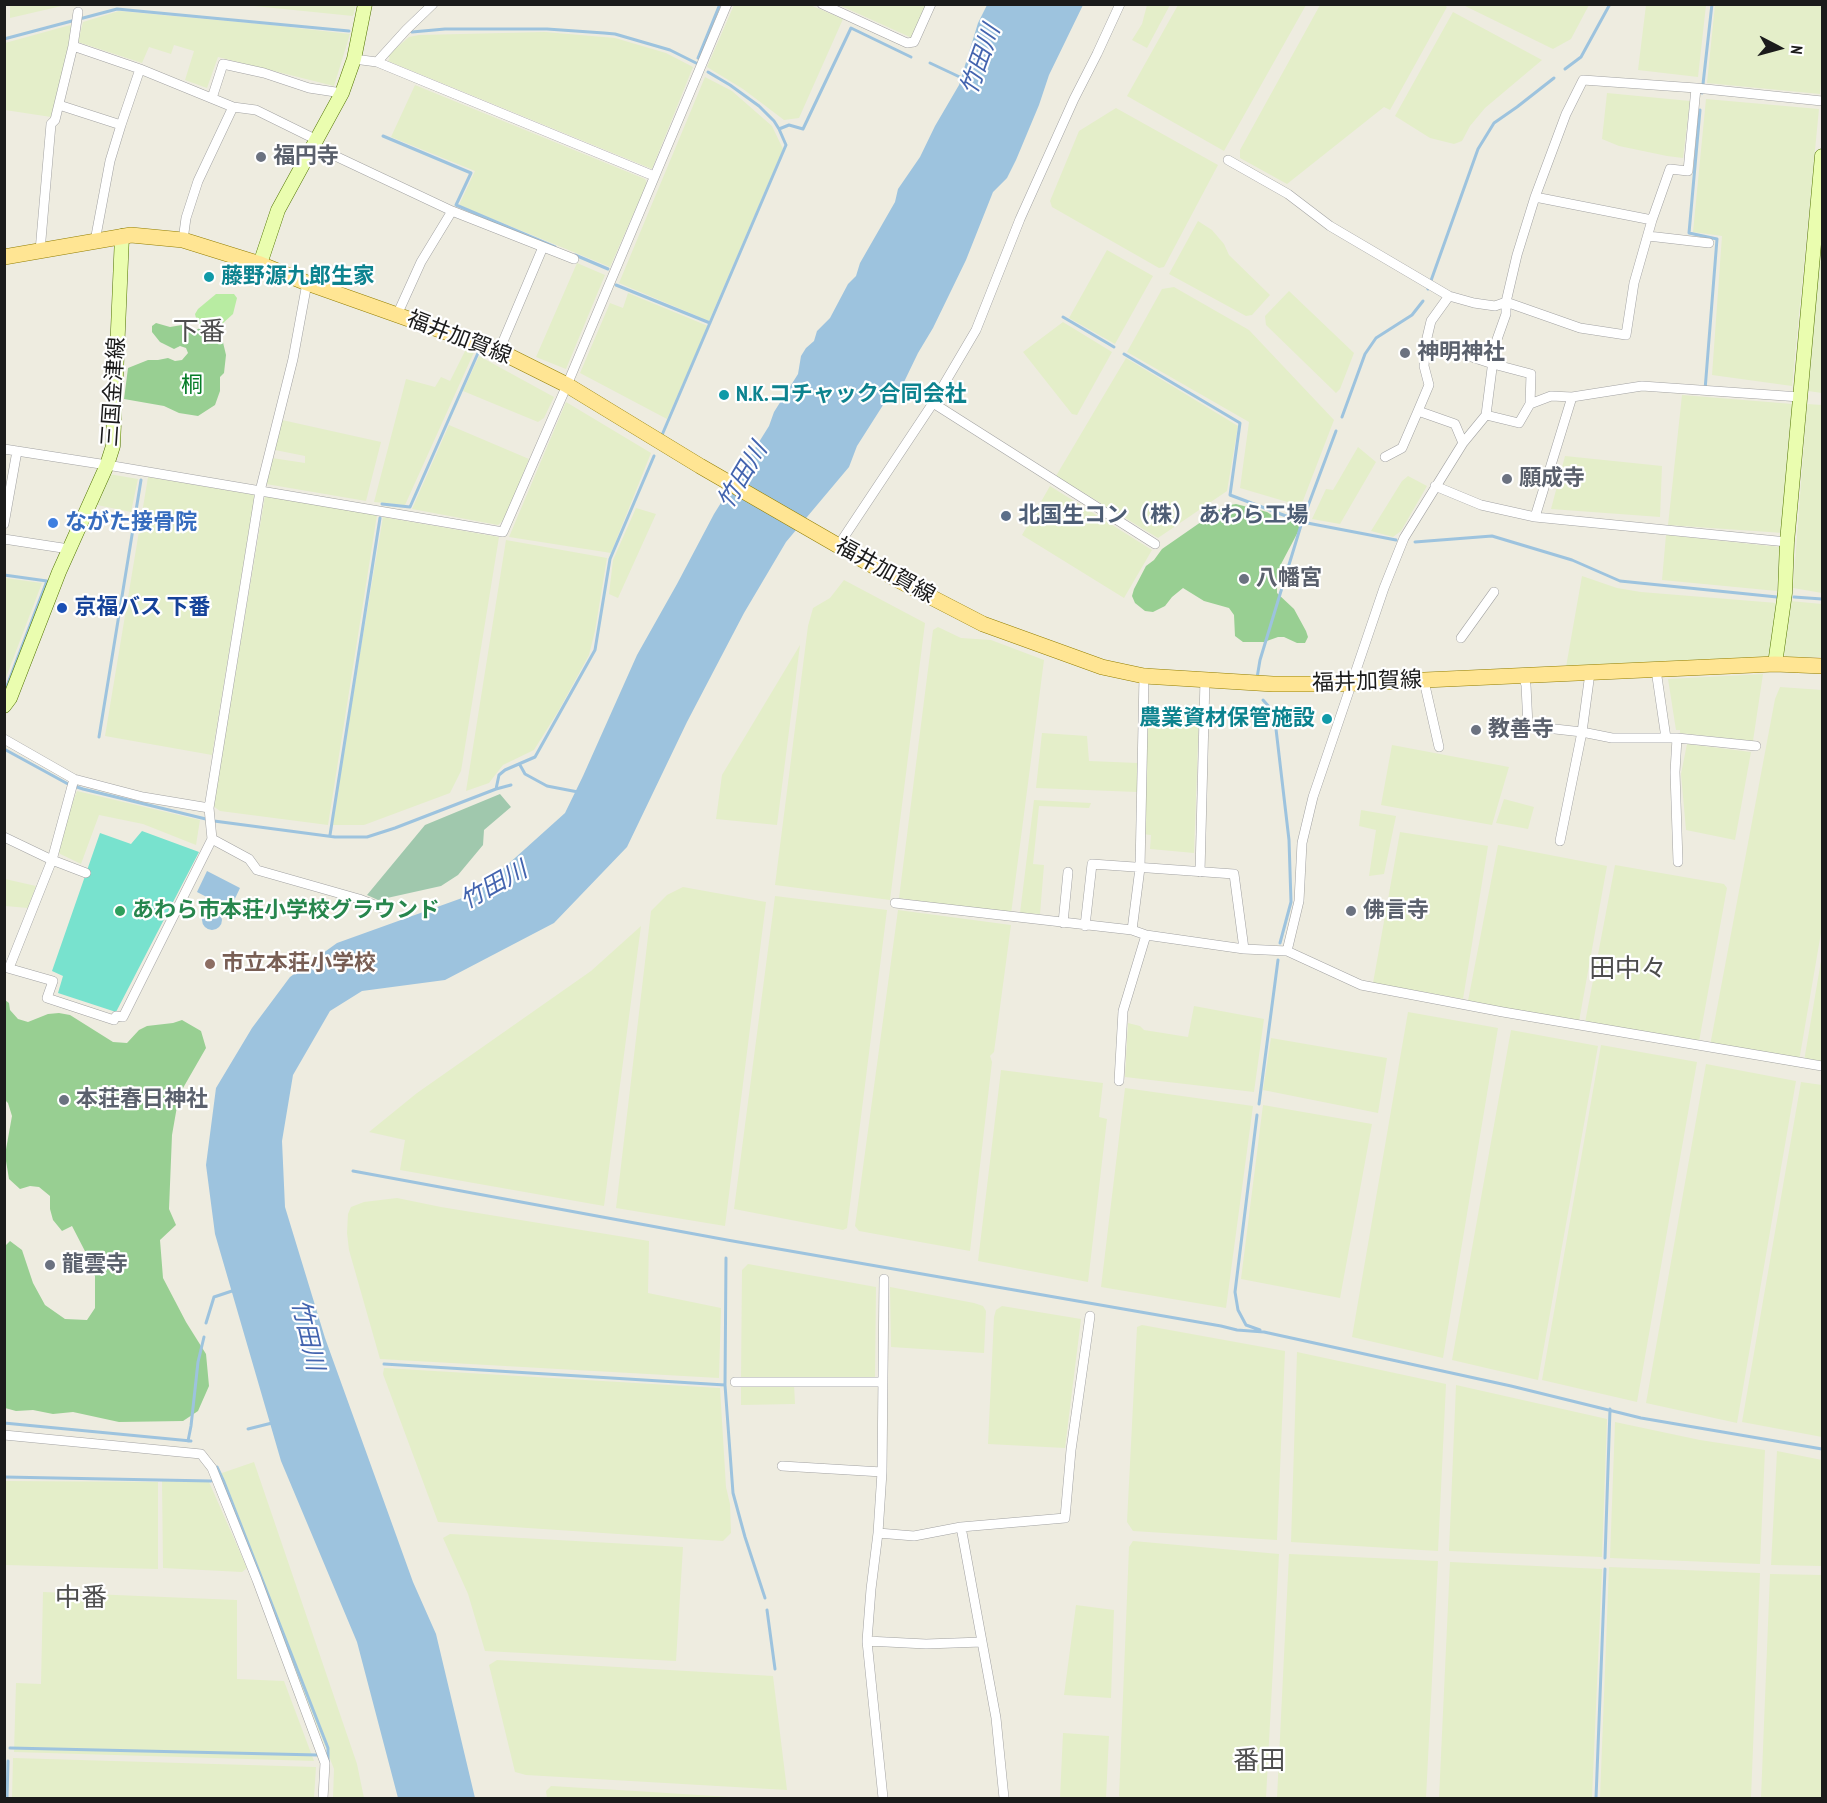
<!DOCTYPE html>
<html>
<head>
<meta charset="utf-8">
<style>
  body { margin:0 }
  #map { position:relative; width:1827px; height:1803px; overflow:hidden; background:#eeece0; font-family:"PT Sans Narrow",sans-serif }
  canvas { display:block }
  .frame { position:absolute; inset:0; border:6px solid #1b1b1b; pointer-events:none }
  .north { position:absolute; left:1749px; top:18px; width:60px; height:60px; -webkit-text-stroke:4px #fff; paint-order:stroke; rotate:96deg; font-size:16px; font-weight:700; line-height:24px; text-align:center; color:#1b1b1b }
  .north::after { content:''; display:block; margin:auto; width:21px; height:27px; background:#1b1b1b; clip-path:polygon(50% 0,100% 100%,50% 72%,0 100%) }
</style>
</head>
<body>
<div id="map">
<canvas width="1827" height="1803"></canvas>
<div class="frame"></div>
<div class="north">N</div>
</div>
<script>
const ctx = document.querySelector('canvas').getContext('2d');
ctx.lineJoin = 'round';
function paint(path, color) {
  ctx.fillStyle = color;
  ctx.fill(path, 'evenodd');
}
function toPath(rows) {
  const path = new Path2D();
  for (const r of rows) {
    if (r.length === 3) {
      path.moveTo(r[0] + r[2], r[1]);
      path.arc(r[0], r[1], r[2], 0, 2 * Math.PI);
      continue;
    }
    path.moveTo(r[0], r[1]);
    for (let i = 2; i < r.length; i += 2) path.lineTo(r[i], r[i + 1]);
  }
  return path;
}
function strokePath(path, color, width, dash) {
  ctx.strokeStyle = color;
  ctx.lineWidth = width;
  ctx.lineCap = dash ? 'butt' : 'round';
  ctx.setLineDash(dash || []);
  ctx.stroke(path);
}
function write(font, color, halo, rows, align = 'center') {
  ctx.font = font + ' "PT Sans Narrow","Noto Sans JP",sans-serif';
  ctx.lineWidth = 4.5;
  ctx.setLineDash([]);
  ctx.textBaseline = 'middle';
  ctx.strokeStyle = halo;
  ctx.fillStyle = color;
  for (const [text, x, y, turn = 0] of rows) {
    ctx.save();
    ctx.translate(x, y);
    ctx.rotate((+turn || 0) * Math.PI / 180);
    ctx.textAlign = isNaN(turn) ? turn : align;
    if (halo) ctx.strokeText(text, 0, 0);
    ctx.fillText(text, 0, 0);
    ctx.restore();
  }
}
const farmland = toPath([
  [1443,4,1447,7,1390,110,1384,107,1287,184,1240,158,1240,150,1320,5],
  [10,5,10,4,66,5,10,18],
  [244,5,356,5,353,16],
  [734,5,810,5,843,19,799,118,784,120,743,89,707,67],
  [839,5,927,5,912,38],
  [1147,5,1170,5,1147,48,1132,40,1142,24],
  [1178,5,1306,5,1224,151,1127,96],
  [1463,5,1589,5,1571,39,1553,49],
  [1646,5,1706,5,1698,77,1638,70],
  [1715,5,1822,5,1822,69,1820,94,1707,83],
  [119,11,271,25,350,34,334,86,218,57,207,88,185,80,194,51,174,45,171,54,149,47,142,63,78,42,83,22],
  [1453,12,1542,60,1485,108,1470,126,1462,141,1454,144,1430,138,1395,116],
  [74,24,51,117,5,110,5,43],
  [545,32,615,38,666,53,693,67,652,169,388,61,390,58,387,56,409,37,419,35],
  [705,77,732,91,772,126,783,149,709,321,619,283],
  [415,85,645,179,647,183,610,267,459,205,475,171,391,137],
  [1607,93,1690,101,1683,158,1667,156,1619,146,1602,139],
  [1706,99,1819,109,1792,386,1712,375,1722,236,1693,232],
  [1116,108,1218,165,1164,267,1159,268,1052,207,1050,201,1079,131],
  [1198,221,1212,230,1224,244,1229,255,1270,295,1252,315,1246,316,1169,274],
  [1822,233,1822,393,1808,391],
  [1107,250,1153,276,1115,344,1069,318],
  [577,263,605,275,566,369,536,357],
  [1174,287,1249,330,1334,420,1301,506,1240,488,1249,422,1127,352,1162,289],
  [1289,291,1354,353,1340,389,1336,393,1266,325,1265,316],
  [628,293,708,326,667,419,580,373,610,303,623,308],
  [1063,322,1112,352,1077,415,1072,414,1023,352],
  [467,347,475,350,405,505,374,502,406,379,435,387,441,377,450,381],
  [479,356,554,397,544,418,538,422,463,391],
  [1126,358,1238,426,1227,491,1158,538,1056,476],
  [1682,395,1793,404,1783,533,1668,525],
  [566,402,651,453,611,553,509,537],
  [1807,404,1822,405,1822,593,1793,588],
  [282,420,381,442,366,501,266,484,272,458,305,463,305,456,275,450],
  [449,425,529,459,505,519,498,525,412,509],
  [1358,447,1376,462,1340,524,1312,519,1326,489,1333,490],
  [1565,456,1662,466,1660,517,1551,509],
  [109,474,138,479,131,512,97,505],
  [1408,476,1427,486,1401,531,1393,537,1371,531,1402,481],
  [148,477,255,495,212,755,105,736],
  [1050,486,1152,550,1124,598,1022,535],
  [265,496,377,515,328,825,220,811,213,806],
  [636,508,656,514,618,598,609,594,613,560],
  [383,517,499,537,461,771,450,793,364,825,331,825],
  [1666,535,1780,547,1777,591,1662,580],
  [506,540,607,558,595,631,589,655,559,710,534,750,503,765,489,783,466,791],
  [1582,576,1617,588,1641,592,1777,603,1769,659,1566,667],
  [5,578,42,583,5,680,4,578],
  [844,580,925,623,890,900,775,885,808,626,813,608,830,598],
  [1790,601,1822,604,1822,657,1786,657,1782,651],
  [938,627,961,638,991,640,1044,660,1011,914,899,898,933,630],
  [800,645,777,825,716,819,722,775],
  [1763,674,1753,741,1680,733,1680,730,1676,730,1668,679],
  [1780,687,1822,690,1822,927,1798,1067,1709,1051,1775,699],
  [1199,714,1194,853,1150,849,1151,835,1142,834,1147,716],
  [1042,733,1087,736,1089,761,1138,763,1137,792,1036,788],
  [1687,744,1751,752,1735,840,1686,830,1681,774],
  [1392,745,1509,767,1492,825,1381,805],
  [77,791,200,820,196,845,143,824,99,815,81,864,54,851],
  [1504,799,1534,807,1528,829,1496,823],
  [1034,800,1091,803,1089,808,1039,806,1033,864,1044,865,1040,914,1020,913],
  [1361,810,1396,816,1384,874,1369,876,1376,830,1359,826],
  [1400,832,1488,846,1463,999,1373,983],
  [1498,845,1607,866,1578,1027,1467,1006],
  [1615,865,1724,884,1727,888,1698,1047,1584,1028],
  [5,879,36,886,28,908,5,906],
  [683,887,766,902,725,1226,616,1208,651,911,667,895],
  [775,896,887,910,847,1228,843,1230,734,1209],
  [898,910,1011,925,994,1052,990,1056,992,1062,970,1251,859,1231,855,1226],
  [641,926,604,1206,400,1170,405,1140,369,1132,417,1093,591,971],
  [1822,955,1822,1071,1803,1067],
  [1194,1006,1264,1019,1254,1092,1125,1077,1128,1023,1140,1026,1144,1030,1188,1037],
  [1408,1012,1498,1028,1443,1358,1352,1337],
  [1511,1030,1598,1046,1538,1380,1452,1360],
  [1271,1038,1387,1058,1378,1113,1263,1090],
  [1601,1045,1697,1062,1637,1402,1542,1380],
  [1706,1064,1796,1081,1737,1423,1646,1403],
  [1001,1070,1103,1083,1099,1117,1107,1119,1088,1282,978,1261],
  [1801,1082,1822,1085,1822,1437,1742,1422],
  [1125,1088,1253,1106,1226,1308,1101,1287],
  [1263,1105,1372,1124,1340,1298,1241,1279],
  [397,1198,441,1207,649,1241,648,1293,721,1308,719,1378,380,1359,349,1250,347,1233,348,1214,351,1207,364,1202],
  [748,1264,876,1287,875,1378,741,1379,742,1270],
  [890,1287,974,1303,983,1306,986,1311,984,1353,891,1347],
  [1002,1306,1081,1319,1065,1448,988,1444,994,1317,996,1310],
  [1142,1325,1285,1351,1277,1540,1133,1531,1127,1522,1137,1327],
  [1297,1352,1446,1384,1438,1551,1291,1542],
  [384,1368,720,1388,726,1487,730,1504,731,1533,723,1541,438,1522,383,1374],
  [794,1384,795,1404,741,1405,741,1385],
  [1456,1385,1607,1419,1602,1557,1449,1551],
  [1615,1422,1700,1440,1765,1450,1760,1564,1610,1558],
  [1777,1451,1822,1460,1822,1566,1771,1565],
  [254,1462,357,1764,364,1798,333,1798,334,1769,219,1474],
  [5,1481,158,1482,158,1569,5,1565],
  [162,1481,209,1482,247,1568,242,1572,163,1568],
  [450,1534,683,1547,676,1661,485,1651,468,1594,443,1538],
  [1133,1541,1279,1554,1266,1798,1121,1798,1119,1796,1129,1547],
  [1289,1554,1438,1561,1426,1798,1277,1798],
  [1450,1562,1602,1569,1592,1798,1439,1798],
  [1609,1567,1760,1573,1751,1798,1600,1798],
  [1770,1574,1822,1575,1822,1798,1761,1798],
  [43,1592,237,1600,237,1679,284,1681,314,1761,14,1752,16,1683,41,1684],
  [1076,1605,1114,1610,1111,1698,1064,1695],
  [497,1660,773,1676,787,1790,526,1775,515,1772,489,1665],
  [1063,1733,1109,1736,1106,1798,1060,1798],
  [13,1758,316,1767,314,1798,12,1798],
  [551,1786,635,1791,746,1798,547,1798,546,1791]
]);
const grass = toPath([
  [216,294,234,294,237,298,233,314,222,324,215,325,201,325,197,322,195,314,198,309]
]);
const forest = toPath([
  [156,323,170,327,182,325,196,330,202,327,209,328,221,334,226,355,224,373,220,377,220,391,215,405,198,416,179,413,164,406,124,399,128,368,148,360,158,360,168,358,175,361,182,360,188,353,186,348,180,346,174,349,160,342,152,332,152,326],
  [1236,504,1267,512,1281,521,1285,519,1292,519,1299,523,1299,530,1280,566,1277,577,1277,593,1294,609,1306,631,1308,637,1305,643,1297,643,1284,637,1278,637,1264,642,1243,642,1235,636,1234,615,1229,608,1204,601,1183,588,1172,597,1165,606,1153,612,1145,611,1135,603,1132,596,1134,589,1146,566,1154,560,1162,549,1224,506],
  [5,1000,9,1003,10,1010,18,1019,28,1022,48,1014,59,1013,70,1015,113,1042,127,1043,139,1030,147,1026,173,1023,182,1020,201,1031,206,1048,179,1095,172,1135,169,1209,176,1225,160,1240,163,1278,186,1322,206,1354,209,1386,198,1411,183,1421,119,1422,73,1412,53,1414,33,1410,16,1411,5,1408,5,1246,10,1241,22,1250,33,1283,45,1305,65,1319,87,1320,95,1308,95,1276,90,1268,88,1257,72,1226,62,1231,53,1220,50,1209,50,1196,39,1187,30,1186,20,1189,9,1179,5,1155,12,1116,8,1103,5,1100]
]);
const cemetery = toPath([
  [500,794,511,807,484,830,483,845,458,875,441,886,378,900,367,895,425,825]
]);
const pitch = toPath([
  [142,831,199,852,116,1012,58,993,63,976,52,971,100,833,131,844]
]);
const water = toPath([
  [987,5,1083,5,1049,75,1039,105,1016,160,1007,178,993,192,966,260,933,328,918,353,904,382,885,402,857,446,849,467,786,542,744,613,687,722,627,847,554,923,445,980,362,991,330,1011,293,1075,282,1141,285,1207,325,1338,413,1582,436,1634,475,1798,398,1798,357,1642,281,1461,215,1234,206,1165,216,1088,252,1028,290,977,337,943,476,893,565,813,583,776,637,655,677,584,714,514,769,426,774,412,798,374,801,356,806,348,814,341,817,331,830,318,848,284,856,276,860,263,895,202,898,189,920,157,935,126,959,85,978,23],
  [207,871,240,888,230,909,197,892],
  [212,920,10]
]);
const stream = toPath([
  [412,32,445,29,547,29,604,33,615,34,670,50,696,63],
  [4,39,117,9,349,31],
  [698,58,720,4],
  [930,63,964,79],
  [1565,69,1581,57,1610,4],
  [708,72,730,85,759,106,774,121,779,129],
  [1702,93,1712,4],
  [1700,110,1689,233,1717,239,1705,390],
  [383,136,471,173,456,205,555,247],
  [575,255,608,269],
  [616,285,710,323],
  [1428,289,1478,149,1494,123,1517,107,1554,78],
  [1063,317,1114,347],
  [1124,354,1240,423,1230,495,1302,522,1396,540],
  [1342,417,1365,354,1376,338,1412,315,1423,301],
  [662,435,786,145,779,129,789,125,803,129,851,28,911,57],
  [382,504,410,507,478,353],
  [1415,542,1492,536,1572,560,1620,581,1777,597],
  [4,575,47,581,5,691],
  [1794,597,1822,599],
  [1257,678,1260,660,1302,522,1336,431],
  [1263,700,1272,710,1276,729,1289,840,1291,902,1280,943],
  [99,737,141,480],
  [4,749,68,784,83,789,214,821,335,837,367,837,395,828,496,789,511,785],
  [520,765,525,774,547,786,578,792],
  [496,789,499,775,505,770,535,757,595,650,610,559,654,456],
  [330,835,380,518],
  [1259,1104,1278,960],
  [1257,1115,1235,1292,1238,1310,1246,1325,1260,1330],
  [353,1171,727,1240,1221,1326,1237,1330,1264,1332,1511,1386,1641,1418,1822,1449],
  [726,1258,725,1385,733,1493,745,1537,765,1598],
  [206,1323,214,1297,235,1290],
  [384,1364,725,1385],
  [4,1423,191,1441],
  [248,1429,272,1423],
  [188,1441,191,1426,198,1362,204,1337],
  [217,1467,224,1482,328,1748,328,1761],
  [4,1477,211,1481],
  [1605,1558,1610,1409],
  [767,1610,775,1669],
  [10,1748,318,1755],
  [7,1798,8,1761],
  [1596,1798,1605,1569]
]);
const street = toPath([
  [822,4,907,43,914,42,931,4],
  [73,46,140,69,233,107,256,110,317,140],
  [354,59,377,62,406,30,433,4],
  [377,62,654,176],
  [212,98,223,64,264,73,309,88,342,93],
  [59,105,121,125],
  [314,146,452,211,574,259],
  [1228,160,1288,194,1330,226,1449,296,1474,303,1495,306,1506,302,1580,328,1626,335,1634,283,1652,220,1670,169,1688,171,1696,88],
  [1535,197,1652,220],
  [1648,236,1709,243],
  [183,240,186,218,198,181,233,107],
  [95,241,110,161,121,125,140,69],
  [40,251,51,124,55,120,73,46,78,12],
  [1449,296,1431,321,1426,342,1493,364,1531,374,1530,404],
  [397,315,421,262,452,211],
  [1426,342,1424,366,1429,385,1418,411,1455,424,1463,443],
  [499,351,543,247],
  [1572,397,1642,386,1800,397],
  [933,403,1155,544],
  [1486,415,1519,423,1530,404,1551,396,1572,397,1535,517],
  [4,449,107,465,503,532,567,385,727,4],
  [1385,457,1402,448,1418,411],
  [1435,486,1481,505,1535,517,1787,542],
  [4,524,17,451],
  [4,539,69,549],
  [838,546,933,403,976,330,1020,219,1074,99,1097,54,1120,4],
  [1461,638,1494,592],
  [1656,670,1666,738],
  [1523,676,1526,685,1528,726,1582,732,1612,738,1677,738,1756,746],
  [1424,681,1439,747],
  [1677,738,1675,772,1678,862],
  [4,739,74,779,143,797,209,808,260,491,293,359,307,283],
  [209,808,212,839,249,859,257,870,359,899,382,908],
  [4,837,52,860,86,873],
  [1560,841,1582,732,1590,673],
  [1200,872,1205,679],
  [895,903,1132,930,1146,935,1244,949,1287,951,1361,985,1503,1012,1822,1066],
  [1063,923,1068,872],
  [1085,926,1092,864,1234,874,1244,949],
  [1132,930,1140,868,1144,676],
  [1287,951,1299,901,1302,843,1313,797,1384,588,1404,538,1463,443,1486,415,1495,345,1506,314,1506,302,1517,255,1535,197,1566,114,1583,80,1696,88,1822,101],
  [4,967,53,981,47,998,114,1020,116,1016,123,1017,212,839],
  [9,968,52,860,74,779],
  [1119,1081,1123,1011,1146,935],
  [735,1382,883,1382],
  [4,1435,201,1454,212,1468,257,1580,325,1763,323,1798],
  [782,1466,882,1472],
  [961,1527,996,1718,1004,1798],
  [878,1533,914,1536,961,1527,1065,1518,1071,1450,1090,1316],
  [867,1641,926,1644,982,1642],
  [883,1798,867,1641,871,1589,878,1533,882,1472,884,1279]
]);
const secondary = toPath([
  [260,264,278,210,342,93,354,59,365,4],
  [1775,664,1785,593,1787,542,1822,156],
  [4,706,10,698,59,572,107,465,113,446,122,236]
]);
const primary = toPath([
  [4,257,131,235,183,240,260,264,307,283,499,351,567,385,700,466,896,579,983,624,1102,667,1144,676,1273,684,1337,684,1775,664,1822,666]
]);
const markers = [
  [261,157,6,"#6b7280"],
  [209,277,6,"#0f9aa8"],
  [1405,353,6,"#6b7280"],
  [724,395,6,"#0f9aa8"],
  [1507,479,6,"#6b7280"],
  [1006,516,6,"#5c6f8a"],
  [53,523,6,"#3f7fe0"],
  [1244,579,6,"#6b7280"],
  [62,608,6,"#1a4fb4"],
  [1327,719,6,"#0f9aa8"],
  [1476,730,6,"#6b7280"],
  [120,911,6,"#2e9e5b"],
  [1351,911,6,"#6b7280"],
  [210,964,6,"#8d6e63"],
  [64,1100,6,"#6b7280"],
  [50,1265,6,"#6b7280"]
];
const worshipNames = [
  ["福円寺",273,157],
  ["神明神社",1417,353],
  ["願成寺",1519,479],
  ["八幡宮",1256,579],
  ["教善寺",1488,730],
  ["佛言寺",1363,911],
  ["本荘春日神社",76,1100],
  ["龍雲寺",62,1265]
];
const cultureNames = [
  ["藤野源九郎生家",221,277],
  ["N.K.コチャック合同会社",736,395],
  ["農業資材保管施設",1315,719,"right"]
];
const streetNames = [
  ["福井加賀線",459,338,21],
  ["三国金津線",114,392,-86],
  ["福井加賀線",885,571,29],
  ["福井加賀線",1367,682,-2]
];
const parkNames = [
  ["桐",192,386]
];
const serviceNames = [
  ["北国生コン（株） あわら工場",1018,516]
];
const shopNames = [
  ["ながた接骨院",65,523]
];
const transitNames = [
  ["京福バス 下番",74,608]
];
const leisureNames = [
  ["あわら市本荘小学校グラウンド",132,911]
];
const educationNames = [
  ["市立本荘小学校",222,964]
];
const waterNames = [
  ["竹田川",981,60,-70],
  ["竹田川",743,476,-59],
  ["竹田川",494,886,-29],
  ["竹田川",307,1335,77]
];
const quarterNames = [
  ["下番",199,333],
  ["田中々",1628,970],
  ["中番",81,1599],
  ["番田",1259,1762]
];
paint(farmland, '#e4eec9');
paint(grass, '#b8eca2');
paint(forest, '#98cf92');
paint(cemetery, '#a0c8ad');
paint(pitch, '#78e2ce');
paint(water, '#9dc3de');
strokePath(stream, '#9dc3de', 3);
strokePath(street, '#a2a2a2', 10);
strokePath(secondary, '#517400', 15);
strokePath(primary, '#927e00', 16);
strokePath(street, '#fff', 9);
strokePath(secondary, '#eafdaf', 14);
strokePath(primary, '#ffe593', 15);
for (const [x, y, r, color] of markers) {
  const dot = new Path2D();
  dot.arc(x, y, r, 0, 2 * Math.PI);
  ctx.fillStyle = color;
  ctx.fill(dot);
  strokePath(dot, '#fff', 2);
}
write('bold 22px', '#5b616d', '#fff', worshipNames, 'left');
write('bold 22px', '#0d838f', '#fff', cultureNames, 'left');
write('22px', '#1b1b1b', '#fff', streetNames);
write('22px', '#057d27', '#fff', parkNames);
write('bold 22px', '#4e5e75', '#fff', serviceNames, 'left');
write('bold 22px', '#366cbe', '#fff', shopNames, 'left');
write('bold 22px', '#164399', '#fff', transitNames, 'left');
write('bold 22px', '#27864d', '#fff', leisureNames, 'left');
write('bold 22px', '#785e54', '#fff', educationNames, 'left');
write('italic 24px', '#4364af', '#fff', waterNames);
write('26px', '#4e4e4e', '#fff', quarterNames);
</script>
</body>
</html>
